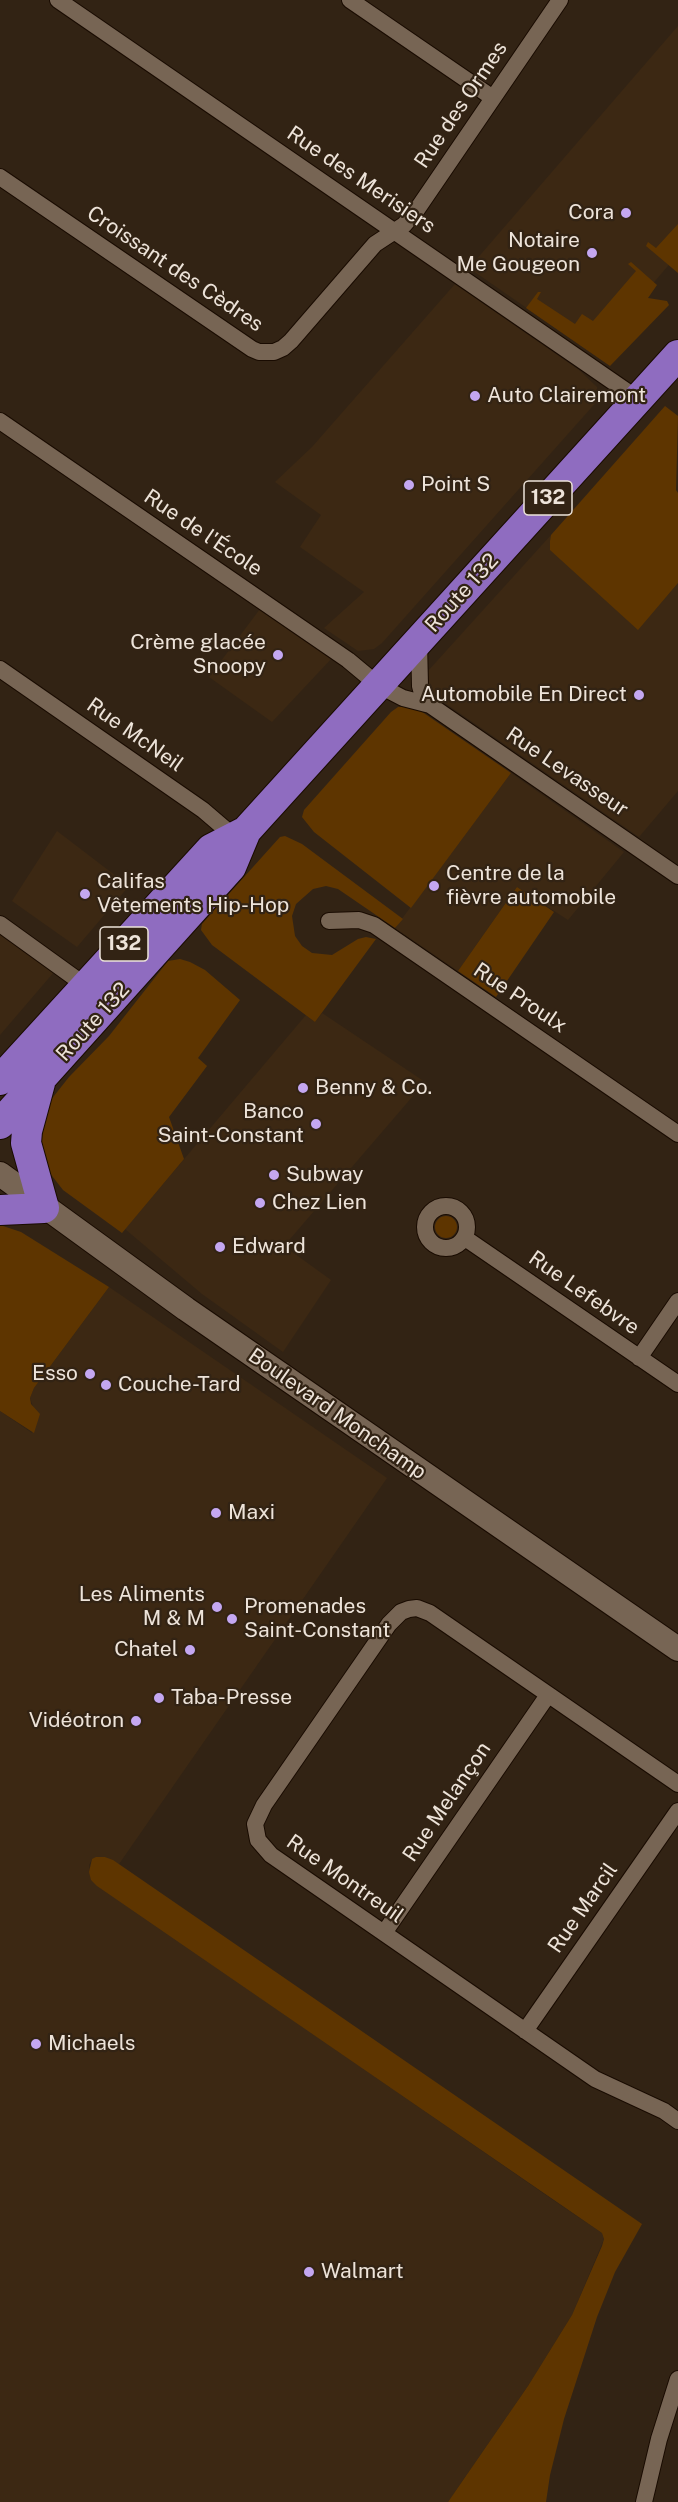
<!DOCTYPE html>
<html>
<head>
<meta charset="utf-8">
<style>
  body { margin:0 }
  canvas { display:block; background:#322314 }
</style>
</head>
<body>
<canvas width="678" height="2502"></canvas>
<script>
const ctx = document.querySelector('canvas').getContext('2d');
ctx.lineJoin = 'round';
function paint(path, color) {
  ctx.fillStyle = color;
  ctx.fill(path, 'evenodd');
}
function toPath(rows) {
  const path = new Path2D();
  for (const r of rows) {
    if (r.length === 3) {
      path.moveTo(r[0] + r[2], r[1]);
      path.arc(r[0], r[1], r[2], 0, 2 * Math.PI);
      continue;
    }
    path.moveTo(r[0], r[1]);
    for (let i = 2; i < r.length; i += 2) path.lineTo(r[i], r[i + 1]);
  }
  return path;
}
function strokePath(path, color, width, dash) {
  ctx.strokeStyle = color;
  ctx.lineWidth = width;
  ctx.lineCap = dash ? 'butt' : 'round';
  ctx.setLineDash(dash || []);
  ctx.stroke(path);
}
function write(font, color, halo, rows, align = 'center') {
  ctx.font = font + ' "Public Sans",sans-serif';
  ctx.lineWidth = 4.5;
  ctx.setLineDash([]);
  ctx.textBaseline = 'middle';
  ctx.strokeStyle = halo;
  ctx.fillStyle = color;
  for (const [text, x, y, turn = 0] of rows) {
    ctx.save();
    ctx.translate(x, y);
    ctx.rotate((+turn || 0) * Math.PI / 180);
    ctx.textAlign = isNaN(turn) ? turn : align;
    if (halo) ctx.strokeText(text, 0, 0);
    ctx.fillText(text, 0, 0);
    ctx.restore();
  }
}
const built = toPath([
  [678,26,678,254,593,354,469,268],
  [455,284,579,370,597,387,599,399,382,643,374,649,358,651,324,628,364,592,300,547,321,515,275,482,312,447],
  [551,535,550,541,638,629,678,583,678,791,639,837,429,692,425,677,428,671],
  [260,609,332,658,272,722,209,677],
  [511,773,624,852,568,920,517,887,458,971,395,928],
  [57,831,129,886,77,947,12,901],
  [0,933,54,972,0,1035],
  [322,1013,425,1082,284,1246,331,1280,283,1352,202,1294,125,1229,306,1015,315,1022],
  [109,1287,387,1478,119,1864,105,1857,92,1859,89,1865,91,1880,553,2200,602,2233,604,2239,572,2315,528,2386,448,2502,0,2502,0,1411,32,1433,34,1409,30,1398,34,1388]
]);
const green = toPath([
  [678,224,678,273,646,246,648,242,656,248],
  [631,262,657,285,648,298,667,301,669,305,610,366,526,308,538,292,541,292,537,299,575,324,582,314,593,321,636,271,628,264],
  [665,406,678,416,676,490,678,493,678,583,638,630,550,550,550,541,551,535],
  [408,705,415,707,511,773,411,908,314,832,302,817,304,810,391,712,398,707],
  [285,836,302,844,403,919,395,928,338,889,326,886,313,889,296,904,292,916,295,936,302,946,312,953,332,955,358,939,366,937,376,939,315,1022,212,945,201,930,202,924,209,916,280,837],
  [517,887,554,912,496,997,458,971],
  [180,959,190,962,205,970,240,1000,198,1058,207,1066,169,1117,184,1159,122,1233,63,1190,42,1163,36,1149,50,1101,69,1077,109,1036,168,961],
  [446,1227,11],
  [0,1225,21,1232,109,1287,34,1388,30,1398,31,1404,40,1414,34,1433,0,1411],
  [96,1857,105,1857,113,1860,642,2224,615,2272,597,2317,564,2419,550,2475,546,2502,448,2502,528,2386,572,2315,602,2246,604,2239,602,2233,97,1886,91,1880,89,1872,92,1859]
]);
const street = toPath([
  [58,0,638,399],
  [350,0,493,98],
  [0,177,252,349,259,352,274,352,283,348,291,341,375,244,404,225,416,211,560,0],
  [0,421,348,660,378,685,403,698,430,705],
  [419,641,420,686,423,697,430,705,678,876],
  [0,669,203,810,238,840],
  [329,921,359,920,374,925,678,1134],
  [0,924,86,986],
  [446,1227,21],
  [465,1238,678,1384],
  [639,1358,678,1301],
  [678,1784,430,1613,417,1608,409,1609,401,1612,389,1624,264,1805,255,1824,258,1840,271,1855,595,2079,664,2111,678,2121],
  [384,1933,548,1695],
  [525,2031,678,1811],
  [644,2502,659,2439,678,2379]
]);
const secondary = toPath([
  [0,1174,186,1309,678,1649]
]);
const highway = toPath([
  [0,1080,211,849,246,831,678,355],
  [0,1124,231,867,246,831],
  [0,1210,44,1208,26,1143,27,1131,40,1083]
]);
const markers = [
  [626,213,6,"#c4a7f1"],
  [592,253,6,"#c4a7f1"],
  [475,396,6,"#c4a7f1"],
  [409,485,6,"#c4a7f1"],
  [278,655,6,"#c4a7f1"],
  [639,695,6,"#c4a7f1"],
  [434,886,6,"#c4a7f1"],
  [85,894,6,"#c4a7f1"],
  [303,1088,6,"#c4a7f1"],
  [316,1124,6,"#c4a7f1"],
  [274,1175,6,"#c4a7f1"],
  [260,1203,6,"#c4a7f1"],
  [220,1247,6,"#c4a7f1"],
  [90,1374,6,"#c4a7f1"],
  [106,1385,6,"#c4a7f1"],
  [216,1513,6,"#c4a7f1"],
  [217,1607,6,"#c4a7f1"],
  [232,1619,6,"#c4a7f1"],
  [190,1650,6,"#c4a7f1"],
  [159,1698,6,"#c4a7f1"],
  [136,1721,6,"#c4a7f1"],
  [36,2044,6,"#c4a7f1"],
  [309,2272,6,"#c4a7f1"]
];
const shields = [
  [548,498,48],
  [124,944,48]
];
const shieldNames = [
  ["132",548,498],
  ["132",124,944]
];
const streetNames = [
  ["Rue des Ormes",461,105,-56],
  ["Rue des Merisiers",361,180,34],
  ["Croissant des Cèdres",175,269,34],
  ["Rue de l'École",203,533,34],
  ["Route 132",462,593,-48],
  ["Rue McNeil",135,735,35],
  ["Rue Levasseur",567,772,34],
  ["Rue Proulx",520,998,34],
  ["Route 132",93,1022,-48],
  ["Rue Lefebvre",584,1293,35],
  ["Boulevard Monchamp",337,1414,35],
  ["Rue Melançon",447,1802,-56],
  ["Rue Montreuil",345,1879,35],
  ["Rue Marcil",583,1908,-55]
];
const poiNames = [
  ["Cora",614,213,"right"],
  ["Notaire",580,241,"right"],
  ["Me Gougeon",580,265,"right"],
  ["Auto Clairemont",487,396],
  ["Point S",421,485],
  ["Crème glacée",266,643,"right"],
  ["Snoopy",266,667,"right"],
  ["Automobile En Direct",627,695,"right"],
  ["Centre de la",446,874],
  ["fièvre automobile",446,898],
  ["Califas",97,882],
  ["Vêtements Hip-Hop",97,906],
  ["Benny & Co.",315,1088],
  ["Banco",304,1112,"right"],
  ["Saint-Constant",304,1136,"right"],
  ["Subway",286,1175],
  ["Chez Lien",272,1203],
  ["Edward",232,1247],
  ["Esso",78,1374,"right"],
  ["Couche-Tard",118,1385],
  ["Maxi",228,1513],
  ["Les Aliments",205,1595,"right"],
  ["M & M",205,1619,"right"],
  ["Promenades",244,1607],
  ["Saint-Constant",244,1631],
  ["Chatel",178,1650,"right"],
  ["Taba-Presse",171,1698],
  ["Vidéotron",124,1721,"right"],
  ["Michaels",48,2044],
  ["Walmart",321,2272]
];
paint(built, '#3c2813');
paint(green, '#5e3500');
strokePath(street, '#190b01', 18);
strokePath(secondary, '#190b01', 26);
strokePath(highway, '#190b01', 32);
strokePath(street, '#776554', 16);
strokePath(secondary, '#776554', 24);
strokePath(highway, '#8f6cc0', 30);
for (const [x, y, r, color] of markers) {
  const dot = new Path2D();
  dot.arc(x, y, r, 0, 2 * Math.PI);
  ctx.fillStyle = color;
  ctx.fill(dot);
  strokePath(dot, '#322314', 2);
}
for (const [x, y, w] of shields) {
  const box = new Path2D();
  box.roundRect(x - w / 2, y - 17, w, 34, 4.5);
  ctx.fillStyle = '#322314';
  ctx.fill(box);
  strokePath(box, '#ede3d9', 1.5);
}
write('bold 20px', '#ede3d9', null, shieldNames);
write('21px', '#ede3d9', '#322314', streetNames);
write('21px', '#ede3d9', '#322314', poiNames, 'left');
</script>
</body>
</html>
